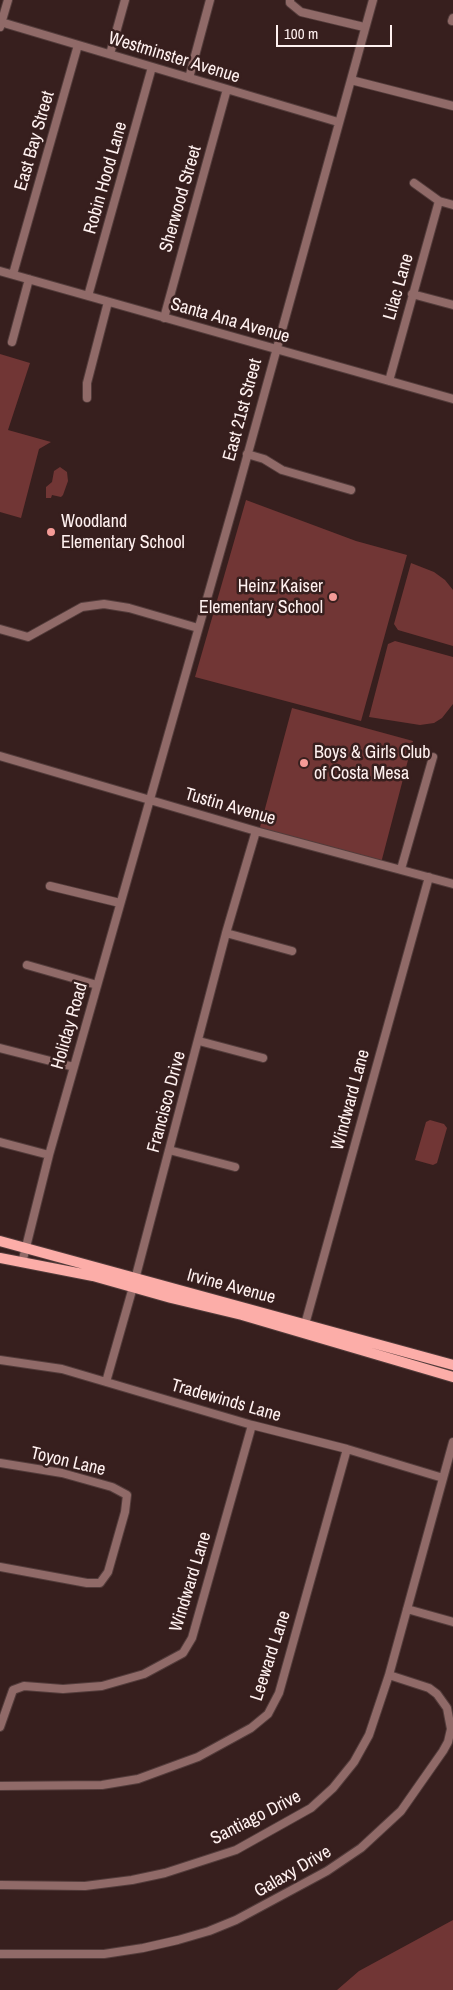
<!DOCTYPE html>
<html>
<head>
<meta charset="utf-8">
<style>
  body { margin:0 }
  #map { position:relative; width:453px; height:1990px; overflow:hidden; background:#371f1e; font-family:"Archivo Narrow",sans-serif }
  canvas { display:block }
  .scale { position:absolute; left:276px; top:25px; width:116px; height:22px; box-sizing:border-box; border:2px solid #fff1f0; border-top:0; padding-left:6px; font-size:15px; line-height:18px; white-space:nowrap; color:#fff1f0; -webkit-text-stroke:4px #371f1e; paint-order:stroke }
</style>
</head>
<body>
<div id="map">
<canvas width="453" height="1990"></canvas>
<div class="scale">100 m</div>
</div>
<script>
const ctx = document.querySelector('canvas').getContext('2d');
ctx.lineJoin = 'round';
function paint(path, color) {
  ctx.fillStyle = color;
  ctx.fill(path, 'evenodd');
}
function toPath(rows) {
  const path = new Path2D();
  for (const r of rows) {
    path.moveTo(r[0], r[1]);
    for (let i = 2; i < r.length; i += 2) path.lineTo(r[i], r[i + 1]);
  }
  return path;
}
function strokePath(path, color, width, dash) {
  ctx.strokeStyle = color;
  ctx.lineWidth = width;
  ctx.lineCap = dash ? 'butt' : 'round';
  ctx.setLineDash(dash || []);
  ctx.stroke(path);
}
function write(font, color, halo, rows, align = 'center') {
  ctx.font = font + ' "Archivo Narrow",sans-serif';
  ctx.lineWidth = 5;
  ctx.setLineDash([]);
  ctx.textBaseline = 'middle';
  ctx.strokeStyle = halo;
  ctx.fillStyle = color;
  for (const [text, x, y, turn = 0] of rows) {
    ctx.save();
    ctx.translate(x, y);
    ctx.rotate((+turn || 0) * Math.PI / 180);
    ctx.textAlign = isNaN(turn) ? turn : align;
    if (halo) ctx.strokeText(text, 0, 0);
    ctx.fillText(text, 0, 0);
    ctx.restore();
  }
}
const green = toPath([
  [0,354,30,363,8,430,51,442,39,449,21,518,0,512],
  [60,467,67,472,68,481,63,495,61,497,52,495,51,498,46,498,46,487,52,482,54,471],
  [246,500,356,541,407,555,361,721,195,677],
  [411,563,434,572,445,580,453,590,453,646,398,630,394,624],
  [395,641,453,657,453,704,442,718,434,723,420,725,369,717,388,644],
  [292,708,413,741,381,863,259,831],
  [430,1120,444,1124,447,1128,437,1163,433,1165,415,1160,426,1122],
  [453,1920,453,1990,337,1990,359,1971]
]);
const minor = toPath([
  [290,0,290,3,301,12,364,27],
  [452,21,453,18],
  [1,22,338,122],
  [0,27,8,0],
  [110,54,125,0],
  [189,78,210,0],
  [351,80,453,106],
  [414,183,439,201,453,205],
  [0,271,453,399],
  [13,274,78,45],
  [412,294,453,305],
  [88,296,152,67],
  [164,318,227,89],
  [12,342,29,279],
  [389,381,439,201],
  [87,398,87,383,108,302],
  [247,454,264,459,282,470,351,490],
  [0,629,28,637,82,607,104,604,129,608,198,628],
  [0,756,256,831,453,884],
  [401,869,433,757],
  [50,886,120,903],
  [226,933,292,951],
  [27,965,97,985],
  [199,1041,263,1058],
  [0,1048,74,1067],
  [0,1142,49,1155],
  [169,1150,235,1167],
  [22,1263,49,1155,237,493,373,0],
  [304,1328,429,877],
  [0,1360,62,1369,252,1425,347,1449,443,1478],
  [106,1382,133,1287,226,933,256,831],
  [0,1463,62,1473,112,1487,127,1495,125,1512,108,1572,100,1583,87,1583,0,1567],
  [407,1609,453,1622],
  [0,1727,13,1690,24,1686,63,1689,102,1686,144,1674,183,1653,192,1638,252,1425],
  [0,1786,102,1785,138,1779,198,1757,251,1728,268,1714,279,1693,347,1449],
  [0,1885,85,1886,132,1880,165,1873,236,1850,311,1808,333,1788,354,1762,369,1735,389,1675,453,1442],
  [0,1954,104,1954,143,1948,178,1940,209,1931,236,1920,327,1871,361,1848,401,1811,443,1751,448,1742,451,1729,447,1708,437,1694,429,1688,389,1675]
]);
const major = toPath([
  [0,1241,453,1365],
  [0,1258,93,1276,171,1298,242,1315,453,1377]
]);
const markers = [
  [51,532,5,"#f59b97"],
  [333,597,5,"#f59b97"],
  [304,763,5,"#f59b97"]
];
const streetNames = [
  ["Westminster Avenue",174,58,17],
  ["East Bay Street",35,141,-74],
  ["Robin Hood Lane",106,178,-74],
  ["Sherwood Street",181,199,-74],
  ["Lilac Lane",399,287,-74],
  ["Santa Ana Avenue",230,321,16],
  ["East 21st Street",243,410,-75],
  ["Tustin Avenue",230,807,16],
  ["Holiday Road",70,1026,-74],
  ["Windward Lane",351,1100,-75],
  ["Francisco Drive",167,1102,-75],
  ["Irvine Avenue",231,1287,15],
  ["Tradewinds Lane",226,1401,16],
  ["Toyon Lane",68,1462,13],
  ["Windward Lane",191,1582,-73],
  ["Leeward Lane",271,1656,-72],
  ["Santiago Drive",256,1818,-27],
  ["Galaxy Drive",293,1872,-30]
];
const poiNames = [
  ["Woodland",61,522],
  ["Elementary School",61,543],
  ["Heinz Kaiser",323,587,"right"],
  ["Elementary School",323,608,"right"],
  ["Boys & Girls Club",314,753],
  ["of Costa Mesa",314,774]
];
paint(green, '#713635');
strokePath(minor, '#533c3b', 10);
strokePath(major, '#533c3b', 12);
strokePath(minor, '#906a68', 8);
strokePath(major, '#fcada8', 10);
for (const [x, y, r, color] of markers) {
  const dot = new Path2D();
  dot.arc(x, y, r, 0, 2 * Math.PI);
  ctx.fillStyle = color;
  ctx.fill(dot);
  strokePath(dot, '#371f1e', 2);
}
write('18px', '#fff1f0', '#371f1e', streetNames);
write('18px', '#fff1f0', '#371f1e', poiNames, 'left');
</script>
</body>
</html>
